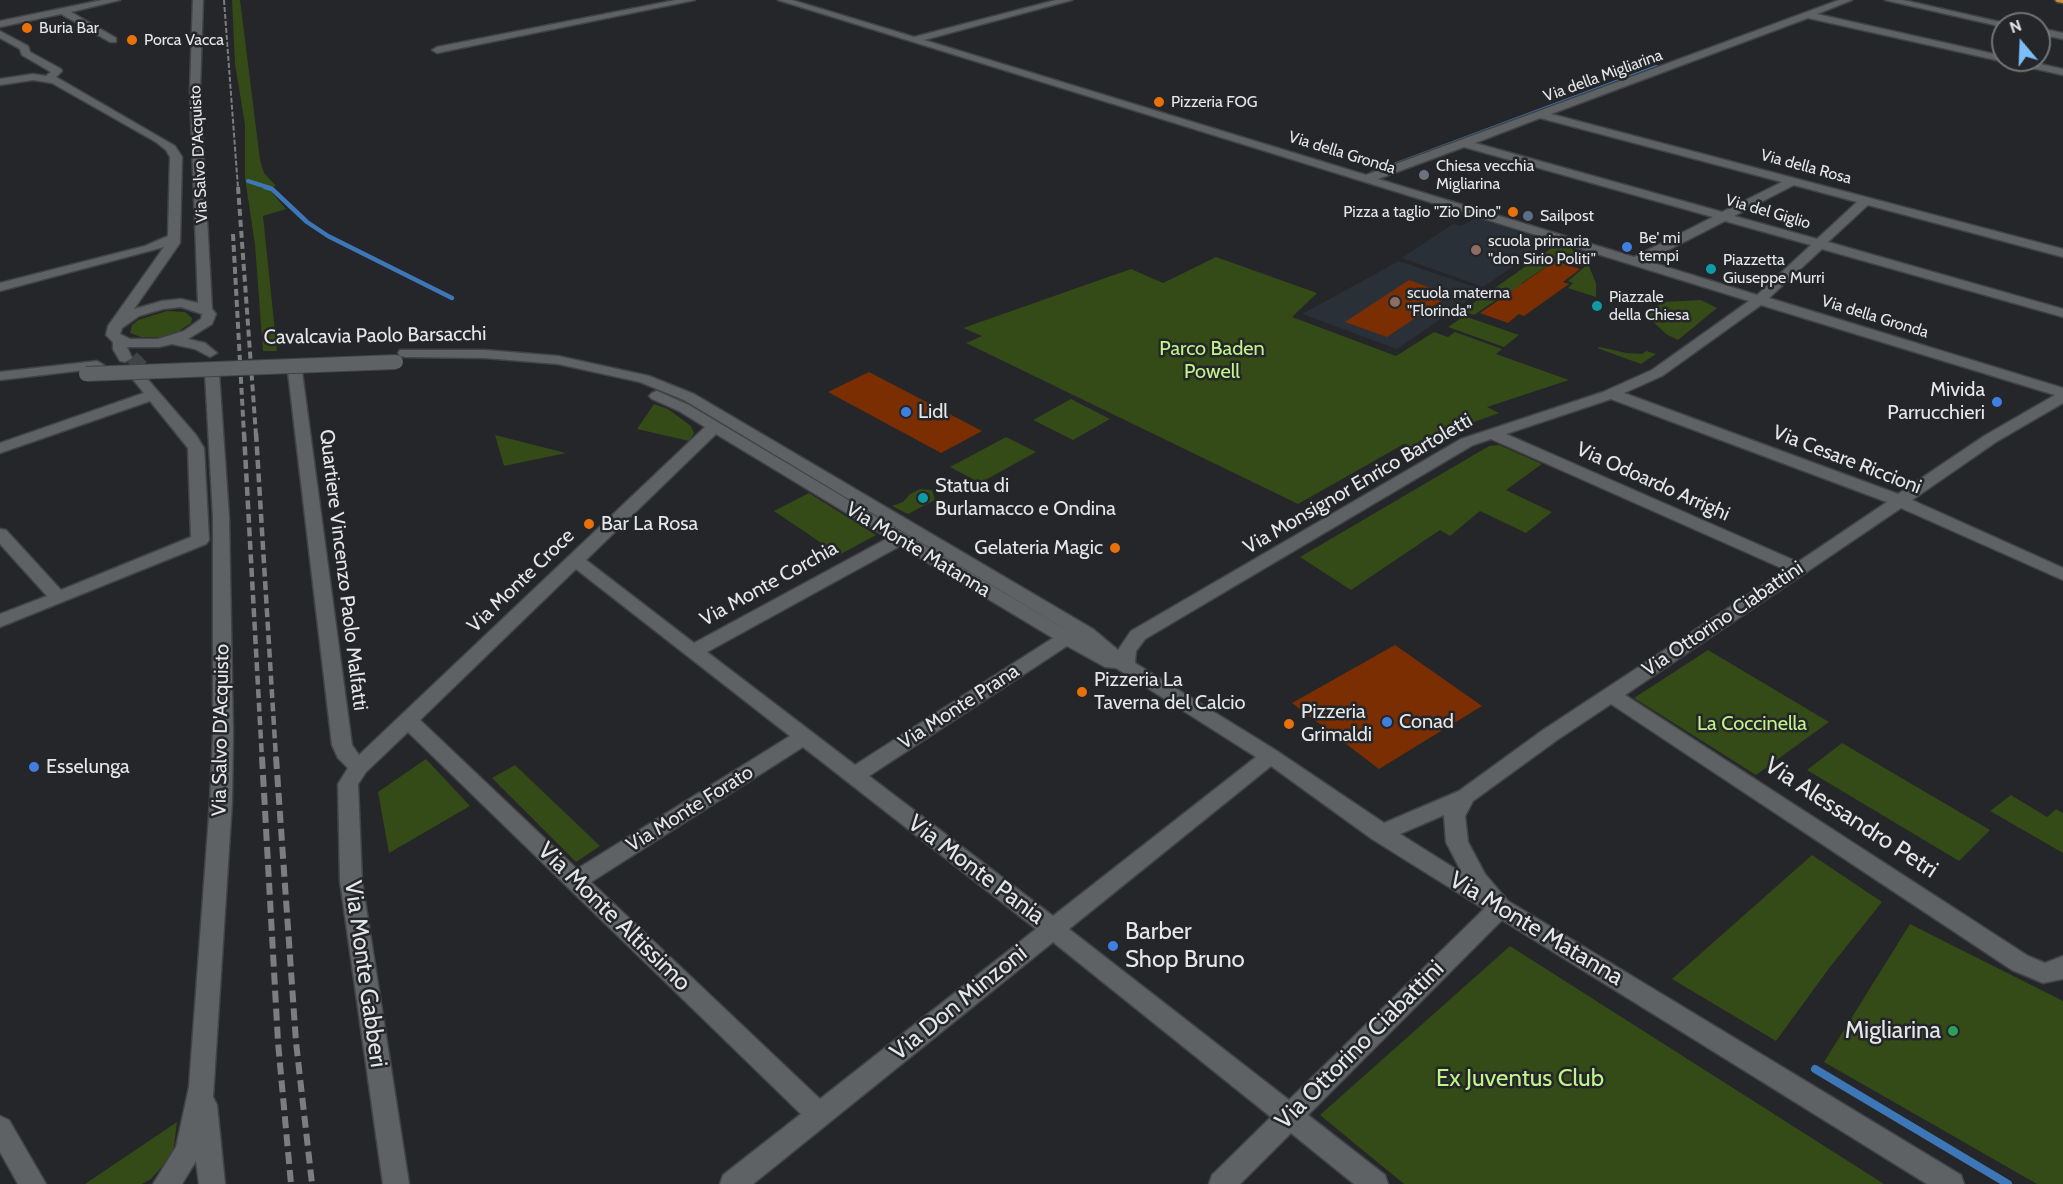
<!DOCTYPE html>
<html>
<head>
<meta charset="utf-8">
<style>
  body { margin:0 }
  #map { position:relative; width:2063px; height:1184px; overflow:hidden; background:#242629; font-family:Cabin,sans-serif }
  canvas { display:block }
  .north { position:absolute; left:1991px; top:12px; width:60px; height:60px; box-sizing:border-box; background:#242629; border:2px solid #717375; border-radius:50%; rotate:341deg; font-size:16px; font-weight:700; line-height:24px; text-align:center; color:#e4e6e8 }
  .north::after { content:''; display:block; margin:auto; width:21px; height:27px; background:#7bbef8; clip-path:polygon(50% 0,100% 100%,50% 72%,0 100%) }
</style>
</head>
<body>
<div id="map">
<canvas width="2063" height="1184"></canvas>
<div class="north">N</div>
</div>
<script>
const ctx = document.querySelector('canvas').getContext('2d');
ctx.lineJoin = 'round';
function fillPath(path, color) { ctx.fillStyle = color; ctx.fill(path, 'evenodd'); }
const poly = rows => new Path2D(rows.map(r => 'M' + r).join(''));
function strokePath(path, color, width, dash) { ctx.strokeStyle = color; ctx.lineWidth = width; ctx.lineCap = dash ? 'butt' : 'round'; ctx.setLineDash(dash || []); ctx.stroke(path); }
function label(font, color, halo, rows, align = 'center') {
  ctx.font = font + ' Cabin,sans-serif'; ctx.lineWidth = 5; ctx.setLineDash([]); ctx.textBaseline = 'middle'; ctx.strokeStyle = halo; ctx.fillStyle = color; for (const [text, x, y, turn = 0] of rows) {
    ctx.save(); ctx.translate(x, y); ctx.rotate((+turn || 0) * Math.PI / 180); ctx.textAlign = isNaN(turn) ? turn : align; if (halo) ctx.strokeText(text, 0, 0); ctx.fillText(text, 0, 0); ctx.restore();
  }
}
fillPath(poly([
  [1476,218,1550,242,1483,287,1402,258,1453,224,1461,226],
  [1399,261,1483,290,1397,349,1302,314]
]), '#2a3038');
fillPath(poly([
  [232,0,240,0,260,160,264,173,276,186,268,188,286,209,263,216,277,351,263,351,255,245,245,178,245,125,235,64],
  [1559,243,1571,248,1583,261,1576,265,1556,260,1522,283,1516,300,1502,296,1474,315,1462,311],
  [1216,257,1317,293,1292,317,1396,356,1434,332,1448,337,1455,332,1502,349,1496,354,1569,380,1487,407,1499,413,1460,427,1420,450,1404,444,1298,504,966,343,982,336,963,328,1131,269,1163,283],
  [1588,264,1596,283,1596,297,1568,288,1573,283,1568,281],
  [1701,300,1717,308,1678,340,1666,334,1649,318,1651,310,1663,302],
  [167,311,185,312,192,318,191,323,179,331,160,337,141,337,130,333,132,325,138,320],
  [1464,316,1519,335,1504,347,1448,327],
  [1600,347,1626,353,1642,354,1646,351,1656,354,1641,364,1597,348],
  [1071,399,1110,419,1073,440,1033,420],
  [654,404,668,409,691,426,694,433,689,441,637,429],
  [495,435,566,453,504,466],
  [1006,437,1036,452,980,483,950,467],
  [1499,445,1542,464,1506,490,1552,512,1526,533,1480,511,1450,536,1440,530,1351,590,1300,557,1489,446],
  [920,489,932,490,935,500,908,514,892,506,903,502,910,494],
  [809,493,876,535,839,555,774,511],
  [1708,650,1829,722,1756,775,1634,698],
  [1842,743,1990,830,1959,861,1807,770],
  [426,759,470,806,389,853,378,792],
  [515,765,600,846,576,862,492,778],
  [2011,795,2047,817,2056,809,2063,813,2063,853,1990,811],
  [1812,855,1882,902,1830,967,1776,1041,1672,979],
  [1910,924,2063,1001,2063,1184,2037,1184,1824,1062],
  [1510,946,1623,1018,1884,1184,1404,1184,1320,1115],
  [177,1122,173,1154,151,1179,142,1184,85,1184]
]), '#344a17');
strokePath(poly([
  [1372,173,1656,67],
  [248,181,270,188]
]), '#3d77b7', 4);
strokePath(poly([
  [265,187,272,189,307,222,328,236,452,298]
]), '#3d77b7', 4.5);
strokePath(poly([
  [1815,1069,2008,1184]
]), '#3d77b7', 8);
fillPath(poly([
  [1555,261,1580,269,1563,282,1569,284,1524,316,1519,314,1508,323,1480,313],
  [1409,280,1450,295,1387,337,1345,322],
  [869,372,982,431,941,453,828,392],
  [1395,645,1482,706,1379,769,1292,703]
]), '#7a2e02');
strokePath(poly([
  [132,367,142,357]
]), '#414346', 14, [14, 7]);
const minor = poly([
  [102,0,120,0,71,12,116,38,116,42,110,42,61,14,0,27,0,21,102,0],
  [193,0,203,0,200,90,212,309,216,314,212,324,188,339,205,343,217,353,210,357,195,349,172,344,159,347,127,347,132,358,125,362,120,361,113,349,113,342,106,335,108,326,164,247,0,291,0,283,145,246,168,236,170,157,166,150,156,142,52,83,33,80,0,85,0,79,33,74,46,76,51,72,22,55,20,49,0,38,0,31,28,46,30,52,61,69,62,71,56,77,175,146,182,157,180,243,134,309,162,301,181,299,198,303,190,90,193,0],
  [181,307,202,314,201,319,184,331,158,339,130,339,120,334,122,328,139,316,163,309,181,307],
  [676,0,695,0,437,53,432,50,437,47,676,0],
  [778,0,792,0,914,37,1056,0,1072,0,924,40,1366,175,1839,0,1852,0,1817,14,2003,56,2003,60,2022,60,2063,69,2063,75,1808,18,1551,114,2063,249,2063,257,1868,205,1828,242,2063,309,2063,317,1822,249,1769,298,2063,388,2063,403,1996,442,1912,500,2063,568,2063,580,1901,508,1625,695,2028,956,2045,963,2063,956,2063,979,2043,983,2012,970,1611,704,1557,740,1473,801,1465,816,1468,842,1485,874,1508,901,1961,1175,1964,1184,1927,1184,1502,920,1308,1115,1385,1175,1388,1184,1354,1184,1291,1133,1240,1184,1209,1184,1212,1175,1271,1117,1053,942,753,1184,720,1184,723,1175,801,1114,408,732,366,772,358,784,362,881,409,1184,383,1184,340,881,338,784,348,768,338,758,332,745,288,372,290,369,295,368,302,372,352,745,359,755,705,427,679,411,652,399,649,396,652,393,657,391,689,405,1080,638,684,400,640,382,558,364,485,358,405,357,400,356,398,353,400,350,485,350,558,356,649,376,694,394,1093,629,1118,650,1131,631,1461,439,1603,392,1652,370,1749,301,778,0],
  [1540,118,1782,182,1722,212,1475,143,1540,118],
  [1464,147,1713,217,1634,257,1378,179,1464,147],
  [1794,185,1857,202,1817,239,1734,216,1794,185],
  [1725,221,1811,245,1757,295,1647,261,1725,221],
  [1761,305,2055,395,1984,436,1898,494,1624,393,1662,376,1761,305],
  [1611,399,1887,502,1798,562,1506,434,1611,399],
  [716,434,888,538,694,643,586,560,716,434],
  [1491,439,1786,570,1543,730,1459,791,1384,823,1277,751,1135,663,1136,651,1145,639,1473,445,1491,439],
  [900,546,1053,638,855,765,707,652,900,546],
  [576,569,790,736,577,869,420,720,576,569],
  [1067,646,1105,667,1116,668,1256,757,1053,916,869,776,1067,646],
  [803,747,1036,929,820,1099,591,882,803,747],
  [1271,766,1372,839,1484,909,1289,1100,1069,929,1271,766],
  [1444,815,1446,842,1462,873,1400,834,1444,815],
  [1885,0,1903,0,2009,24,2003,24,2003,27,1885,0],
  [2039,28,2063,33,2063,39,2039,34,2039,28],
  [97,361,104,365,102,368,0,380,0,372,97,361],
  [212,369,219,373,229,517,233,734,232,802,213,1097,217,1105,225,1184,199,1184,196,1161,182,1184,153,1184,176,1147,189,1087,210,802,213,734,213,517,205,373,212,369],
  [138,373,143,374,196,435,204,448,209,540,206,544,0,627,0,614,47,596,0,544,0,529,6,530,61,590,191,537,188,448,150,401,0,453,0,443,144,393,131,377,138,373],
  [0,1116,9,1120,46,1184,18,1184,0,1152,0,1116]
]);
const highway = poly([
  [2055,0,2063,0,2063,3,2057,2,2055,0]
]);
strokePath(minor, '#414345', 3);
strokePath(highway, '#414345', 3);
fillPath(minor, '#5f6265');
fillPath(highway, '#ca8f35');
strokePath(poly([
  [224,0,238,188]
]), '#7b7d7f', 2, [5, 2]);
strokePath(poly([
  [238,187,256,435],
  [233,234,244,435]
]), '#7b7d7f', 4, [7, 4]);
strokePath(poly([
  [244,433,262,759],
  [256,433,276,759]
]), '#7b7d7f', 4.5, [9, 4.5]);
strokePath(poly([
  [262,757,278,1042,291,1184],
  [276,757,296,1042,312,1184]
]), '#7b7d7f', 6, [12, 6]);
const minorBridge = poly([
  [86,374,396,362]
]);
strokePath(minorBridge, '#414345', 16, []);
strokePath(minorBridge, '#5f6265', 14);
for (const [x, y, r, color] of [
  [27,28,6,"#e8710a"],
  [132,40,6,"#e8710a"],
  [1159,102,6,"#e8710a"],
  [1424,175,6,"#6b7280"],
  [1513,212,6,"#e8710a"],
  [1528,216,6,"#5c6f8a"],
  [1627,247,6,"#3f7fe0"],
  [1476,250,6,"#8d6e63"],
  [1711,269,6,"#0f9aa8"],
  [1395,302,6,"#8d6e63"],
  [1597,306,6,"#0f9aa8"],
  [1997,402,6,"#3f7fe0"],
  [906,412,6,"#3f7fe0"],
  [923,498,6,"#0f9aa8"],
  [589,524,6,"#e8710a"],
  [1115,548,6,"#e8710a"],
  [1082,692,6,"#e8710a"],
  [1387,722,6,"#3f7fe0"],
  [1289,724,6,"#e8710a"],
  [34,767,6,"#3f7fe0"],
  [1113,946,6,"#3f7fe0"],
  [1953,1031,6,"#2e9e5b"]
]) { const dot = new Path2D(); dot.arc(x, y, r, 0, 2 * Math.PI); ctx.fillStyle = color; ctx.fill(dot); strokePath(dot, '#242629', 2); }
label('16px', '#e4e6e8', '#242629', [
  ["Buria Bar",39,28],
  ["Porca Vacca",144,40],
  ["Pizzeria FOG",1171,102],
  ["Chiesa vecchia",1436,166],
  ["Migliarina",1436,184],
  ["Pizza a taglio \"Zio Dino\"",1501,212,"right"],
  ["Sailpost",1540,216],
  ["Be' mi",1639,238],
  ["tempi",1639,256],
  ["scuola primaria",1488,241],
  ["\"don Sirio Politi\"",1488,259],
  ["Piazzetta",1723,260],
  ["Giuseppe Murri",1723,278],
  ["scuola materna",1407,293],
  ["\"Florinda\"",1407,311],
  ["Piazzale",1609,297],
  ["della Chiesa",1609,315]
], 'left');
label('16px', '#e4e6e8', '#242629', [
  ["Via della Migliarina",1603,76,-20],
  ["Via della Gronda",1342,153,17],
  ["Via Salvo D'Acquisto",199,154,-93],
  ["Via della Rosa",1806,167,15],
  ["Via del Giglio",1768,212,16],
  ["Via della Gronda",1875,317,17]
]);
label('20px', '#e4e6e8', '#242629', [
  ["Cavalcavia Paolo Barsacchi",375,336,-1],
  ["Via Cesare Riccioni",1847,460,21],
  ["Via Odoardo Arrighi",1653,482,24],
  ["Via Monsignor Enrico Bartoletti",1358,484,-30],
  ["Via Monte Matanna",918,550,31],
  ["Quartiere Vincenzo Paolo Malfatti",343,570,83],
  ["Via Monte Croce",521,581,-44],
  ["Via Monte Corchia",769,584,-29],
  ["Via Ottorino Ciabattini",1723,619,-34],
  ["Via Monte Prana",959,707,-33],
  ["Via Salvo D'Acquisto",221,730,-89],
  ["Via Monte Forato",690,809,-32]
]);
label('20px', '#c1f488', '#242629', [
  ["Parco Baden",1212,349],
  ["Powell",1212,372],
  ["La Coccinella",1752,724]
]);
label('20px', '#e4e6e8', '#242629', [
  ["Mivida",1985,390,"right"],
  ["Parrucchieri",1985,413,"right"],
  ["Lidl",918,412],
  ["Statua di",935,486],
  ["Burlamacco e Ondina",935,509],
  ["Bar La Rosa",601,524],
  ["Gelateria Magic",1103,548,"right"],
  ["Pizzeria La",1094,680],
  ["Taverna del Calcio",1094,703],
  ["Pizzeria",1301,712],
  ["Grimaldi",1301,735],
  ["Conad",1399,722],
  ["Esselunga",46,767]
], 'left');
label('24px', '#e4e6e8', '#242629', [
  ["Via Alessandro Petri",1851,818,33],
  ["Via Monte Pania",976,870,37],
  ["Via Monte Altissimo",614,917,44],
  ["Via Monte Matanna",1536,929,31],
  ["Via Monte Gabberi",365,974,82],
  ["Via Don Minzoni",959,1003,-39],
  ["Via Ottorino Ciabattini",1360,1045,-45]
]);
label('24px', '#e4e6e8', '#242629', [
  ["Barber",1125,932],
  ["Shop Bruno",1125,960],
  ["Migliarina",1941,1031,"right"]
], 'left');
label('24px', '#c1f488', '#242629', [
  ["Ex Juventus Club",1520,1079]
]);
</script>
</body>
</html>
